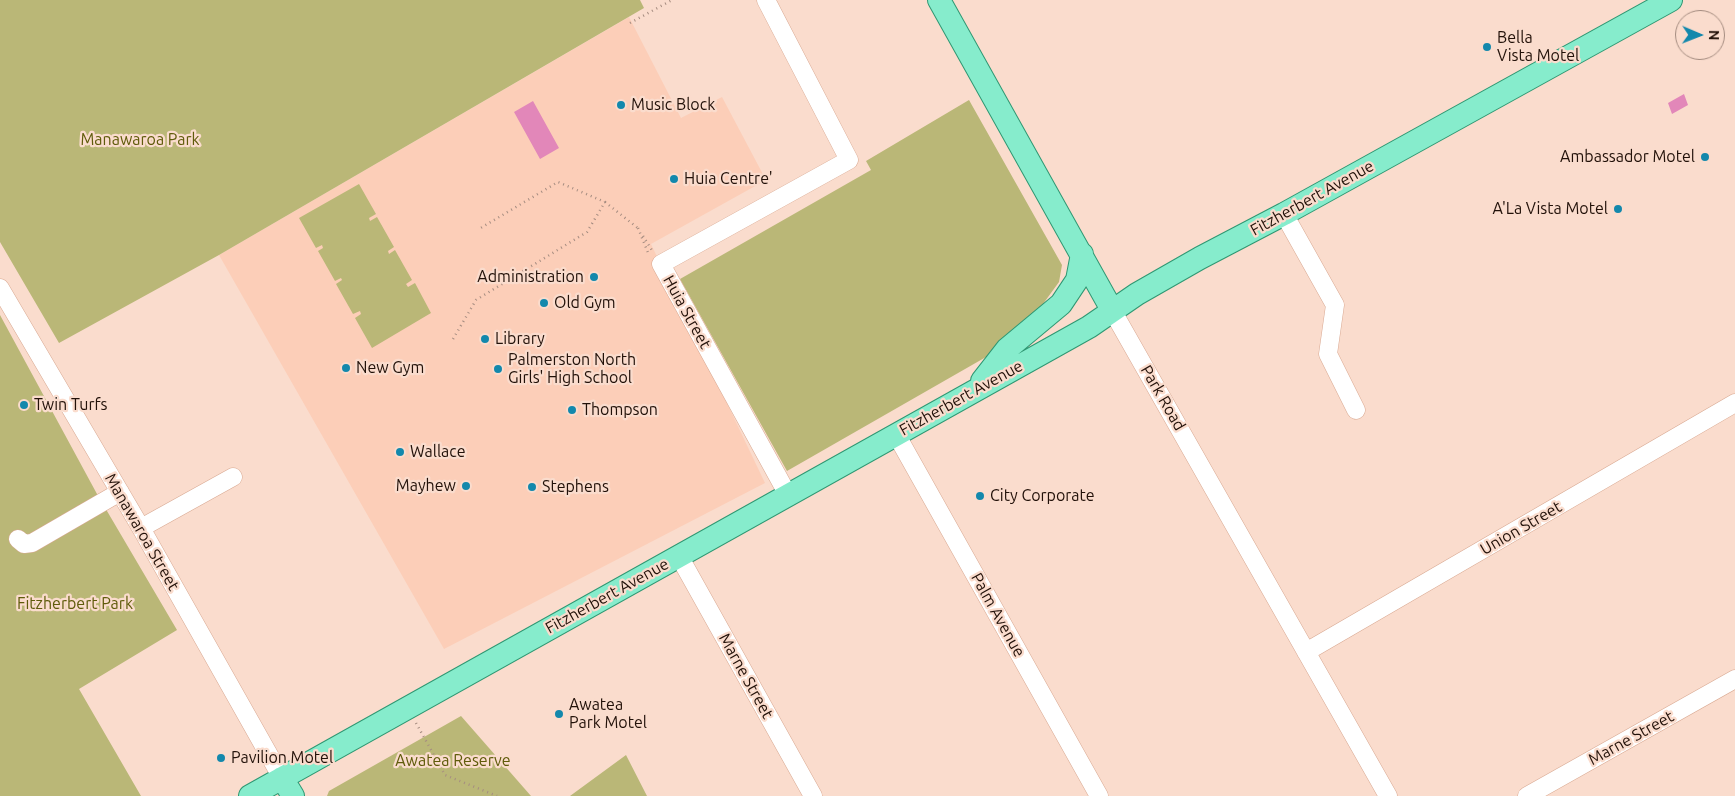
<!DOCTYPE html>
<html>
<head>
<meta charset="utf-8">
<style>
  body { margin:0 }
  #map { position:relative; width:1735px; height:796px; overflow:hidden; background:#fadccd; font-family:Ubuntu,sans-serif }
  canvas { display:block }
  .north { position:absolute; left:1675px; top:10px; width:50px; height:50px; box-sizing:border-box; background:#fadccd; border:1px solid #a48b7f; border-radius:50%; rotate:91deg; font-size:14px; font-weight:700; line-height:20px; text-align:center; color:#221109 }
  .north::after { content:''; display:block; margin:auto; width:18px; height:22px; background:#1388ac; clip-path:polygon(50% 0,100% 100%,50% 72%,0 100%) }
</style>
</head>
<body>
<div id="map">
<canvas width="1735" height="796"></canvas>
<div class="north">N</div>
</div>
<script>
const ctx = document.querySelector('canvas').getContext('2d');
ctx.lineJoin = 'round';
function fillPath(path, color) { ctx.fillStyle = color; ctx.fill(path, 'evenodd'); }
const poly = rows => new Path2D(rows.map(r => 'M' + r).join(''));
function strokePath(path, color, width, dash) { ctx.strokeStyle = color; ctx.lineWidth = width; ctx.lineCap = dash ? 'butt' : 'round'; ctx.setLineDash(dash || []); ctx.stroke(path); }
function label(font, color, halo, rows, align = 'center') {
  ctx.font = font + ' Ubuntu,sans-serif'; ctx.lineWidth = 4.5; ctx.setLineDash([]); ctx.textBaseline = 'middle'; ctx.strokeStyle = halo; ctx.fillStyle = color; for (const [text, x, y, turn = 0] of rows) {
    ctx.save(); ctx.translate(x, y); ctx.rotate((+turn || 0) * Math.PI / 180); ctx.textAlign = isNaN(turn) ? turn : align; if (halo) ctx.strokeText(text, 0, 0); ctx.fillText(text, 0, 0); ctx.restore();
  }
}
fillPath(poly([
  [629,17,681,118,722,97,766,180,651,244,765,483,444,649,219,255]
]), '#fcceb8');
fillPath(poly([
  [0,0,640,0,644,8,219,255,59,343,0,242],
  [969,100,1062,265,1059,282,1032,319,993,353,787,471,680,279,871,170,866,161],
  [359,184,376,214,369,218,370,221,377,217,394,247,388,251,389,254,395,250,412,280,406,284,408,287,415,283,431,313,372,348,355,318,361,314,360,311,353,314,336,284,342,280,341,278,335,281,318,251,323,248,322,245,316,248,299,218],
  [0,315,97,494,177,630,79,689,141,796,0,796],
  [461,716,531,796,327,796,329,791],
  [626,755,647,796,570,796]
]), '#bab777');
fillPath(poly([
  [1684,94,1688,105,1672,114,1668,103],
  [533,101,559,148,540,159,514,112]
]), '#e287b9');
const minor = poly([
  [766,0,849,160,661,264,788,495],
  [1284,214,1335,305,1328,354,1356,410],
  [0,288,141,528,282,778],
  [1112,310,1388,796],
  [896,434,1099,796],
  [141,528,233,477],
  [18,539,24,544,32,543,120,492],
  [679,556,813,796],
  [1306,652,1735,403],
  [1527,796,1735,679]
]);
const major = poly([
  [939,0,1112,310],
  [982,381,1007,349,1061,304,1077,280,1082,254],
  [282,778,293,796],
  [250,796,1089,327,1137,294,1200,258,1284,214,1671,0]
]);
strokePath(minor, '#d8a891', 19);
strokePath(major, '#2f9772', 24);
strokePath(poly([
  [630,23,672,0],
  [605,202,639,229],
  [638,228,649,255],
  [643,236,653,252],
  [453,339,476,300,587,232,605,202,558,182,479,229],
  [416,723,445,775,497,796]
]), '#a68d81', 2.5, [1, 4]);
strokePath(minor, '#fff', 18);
strokePath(major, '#86eccc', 22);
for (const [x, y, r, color] of [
  [1487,47,5,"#1388ac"],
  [621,105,5,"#1388ac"],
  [1705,157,5,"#1388ac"],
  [674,179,5,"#1388ac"],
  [1618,209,5,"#1388ac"],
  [594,277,5,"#1388ac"],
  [544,303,5,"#1388ac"],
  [485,339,5,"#1388ac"],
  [346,368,5,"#1388ac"],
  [498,369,5,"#1388ac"],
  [24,405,5,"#1388ac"],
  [572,410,5,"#1388ac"],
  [400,452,5,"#1388ac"],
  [466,486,5,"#1388ac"],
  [532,487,5,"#1388ac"],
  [980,496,5,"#1388ac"],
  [559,714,5,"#1388ac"],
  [221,758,5,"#1388ac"]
]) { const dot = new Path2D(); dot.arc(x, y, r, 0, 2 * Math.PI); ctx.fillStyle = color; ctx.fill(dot); strokePath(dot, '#fadccd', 2); }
label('16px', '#221109', '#fadccd', [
  ["Bella",1497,38],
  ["Vista Motel",1497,56],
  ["Music Block",631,105],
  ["Ambassador Motel",1695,157,"right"],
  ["Huia Centre'",684,179],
  ["A'La Vista Motel",1608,209,"right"],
  ["Administration",584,277,"right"],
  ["Old Gym",554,303],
  ["Library",495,339],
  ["Palmerston North",508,360],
  ["Girls' High School",508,378],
  ["New Gym",356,368],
  ["Twin Turfs",34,405],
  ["Thompson",582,410],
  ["Wallace",410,452],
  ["Mayhew",456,486,"right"],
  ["Stephens",542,487],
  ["City Corporate",990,496],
  ["Awatea",569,705],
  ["Park Motel",569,723],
  ["Pavilion Motel",231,758]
], 'left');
label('16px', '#5f5b0a', '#fadccd', [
  ["Manawaroa Park",140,140],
  ["Fitzherbert Park",75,604],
  ["Awatea Reserve",453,761]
]);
label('16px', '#221109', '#fadccd', [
  ["Fitzherbert Avenue",1312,198,-29],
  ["Huia Street",687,312,61],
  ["Fitzherbert Avenue",961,398,-29],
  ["Park Road",1163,398,60],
  ["Union Street",1521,528,-30],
  ["Manawaroa Street",142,532,60],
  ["Fitzherbert Avenue",607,596,-29],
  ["Palm Avenue",998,615,61],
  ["Marne Street",746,676,61],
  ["Marne Street",1631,738,-29]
]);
</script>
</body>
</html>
